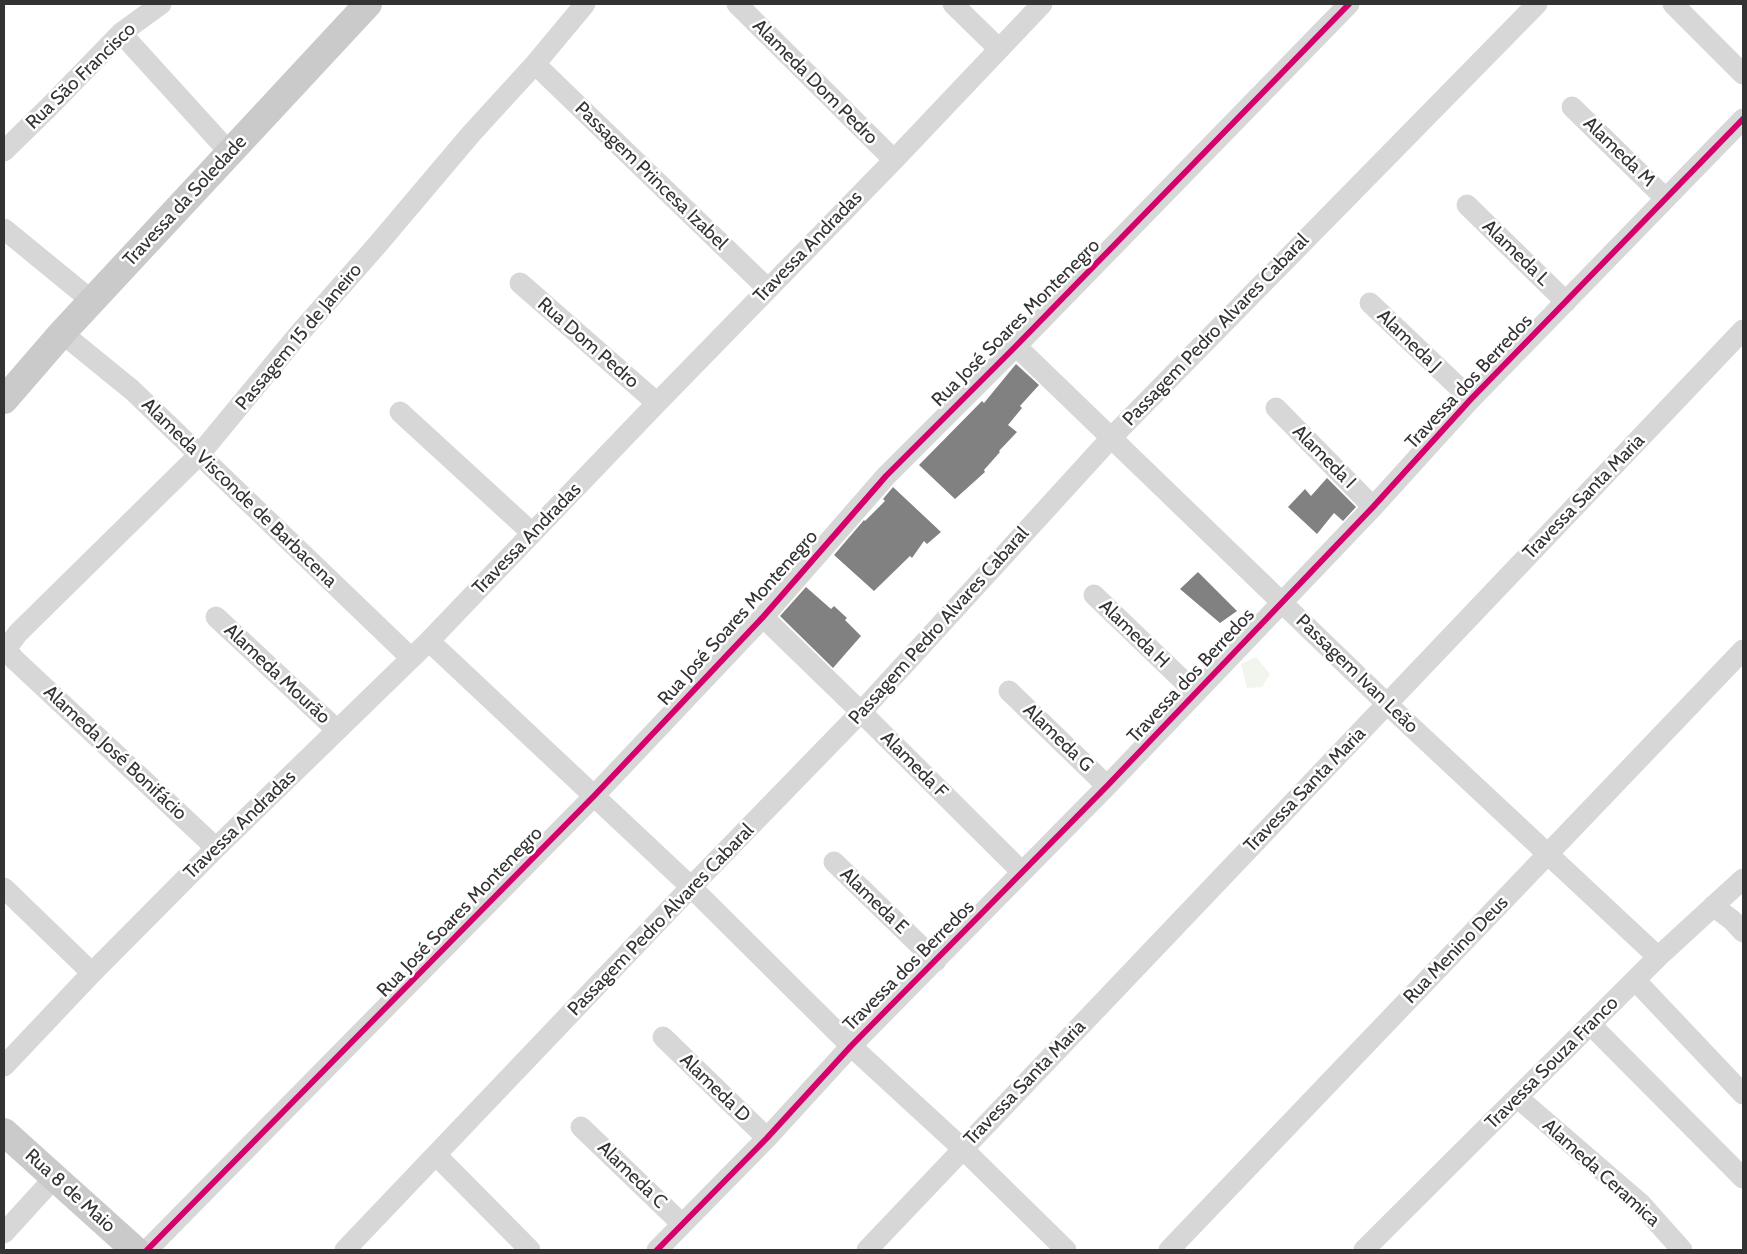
<!DOCTYPE html>
<html>
<head>
<meta charset="utf-8">
<style>
  body { margin:0 }
  #map { position:relative; width:1747px; height:1254px; overflow:hidden; background:#fff; font-family:Cabin,sans-serif }
  canvas { display:block }
  .frame { position:absolute; inset:0; border:5px solid #333; pointer-events:none }
</style>
</head>
<body>
<div id="map">
<canvas width="1747" height="1254"></canvas>
<div class="frame"></div>
</div>
<script>
const ctx = document.querySelector('canvas').getContext('2d');
ctx.lineJoin = 'round';
function fillPath(path, color) { ctx.fillStyle = color; ctx.fill(path, 'evenodd'); }
const poly = rows => new Path2D(rows.map(r => 'M' + r).join(''));
function strokePath(path, color, width, dash) { ctx.strokeStyle = color; ctx.lineWidth = width; ctx.lineCap = dash ? 'butt' : 'round'; ctx.setLineDash(dash || []); ctx.stroke(path); }
function label(font, color, halo, rows, align = 'center') {
  ctx.font = font + ' Cabin,sans-serif'; ctx.lineWidth = 5; ctx.setLineDash([]); ctx.textBaseline = 'middle'; ctx.strokeStyle = halo; ctx.fillStyle = color; for (const [text, x, y, turn = 0] of rows) {
    ctx.save(); ctx.translate(x, y); ctx.rotate((+turn || 0) * Math.PI / 180); ctx.textAlign = isNaN(turn) ? turn : align; if (halo) ctx.strokeText(text, 0, 0); ctx.fillText(text, 0, 0); ctx.restore();
  }
}
fillPath(poly([
  [1256,657,1270,674,1262,687,1247,688,1241,664]
]), '#f1f5ed');
fillPath(poly([
  [1016,364,1039,385,1020,406,1022,408,1008,425,1017,432,999,451,1000,452,984,470,985,472,955,499,919,465,982,401,984,403],
  [1327,478,1356,507,1343,521,1334,513,1317,534,1288,507,1305,489,1311,496],
  [893,487,941,532,927,544,924,541,912,558,910,556,874,591,834,555,864,520,865,521,885,501,883,499],
  [1198,572,1237,611,1220,623,1180,589],
  [806,587,831,609,834,606,847,618,845,620,861,636,833,668,780,616]
]), '#818181');
strokePath(poly([
  [737,4,894,160],
  [953,4,999,49],
  [1673,4,1743,74],
  [121,33,230,153],
  [535,64,768,289],
  [1572,107,1665,198],
  [4,151,50,106,121,33,161,4],
  [1467,205,1566,302],
  [4,229,92,301],
  [520,283,657,403],
  [1370,303,1471,399],
  [62,333,132,390,411,658],
  [1016,346,1387,704,1658,957],
  [1276,408,1373,507],
  [400,412,532,533],
  [1094,595,1196,693],
  [216,617,337,730],
  [763,617,861,712,1022,872],
  [429,641,691,887,851,1046,963,1149,1066,1250],
  [1009,691,1107,786],
  [216,848,14,659,8,651,9,645,18,633,199,455,298,335,378,244,471,134,535,64,585,4],
  [834,862,936,961],
  [4,888,92,973],
  [1713,906,1732,920,1743,932],
  [1635,980,1743,1094],
  [1590,1024,1743,1178],
  [663,1037,767,1138],
  [4,1066,92,973,216,848,429,641,657,403,894,160,1042,4],
  [1517,1097,1641,1204,1682,1250],
  [581,1127,682,1224],
  [437,1156,530,1250],
  [4,1233,55,1177],
  [147,1250,594,796,763,617,886,476,1016,346,1349,4],
  [345,1250,691,887,861,712,1111,438,1537,4],
  [657,1250,767,1138,851,1046,1107,786,1373,507,1471,399,1743,119],
  [867,1250,1743,330],
  [1169,1250,1743,650],
  [1364,1250,1658,957,1743,879]
]), '#d7d7d7', 21);
strokePath(poly([
  [4,400,62,333,368,4],
  [4,1132,135,1250]
]), '#cacaca', 28);
strokePath(poly([
  [147,1250,594,796,763,617,886,476,1016,346,1349,4],
  [657,1250,767,1138,851,1046,1107,786,1373,507,1471,399,1743,119]
]), '#d6006c', 6);
label('19px', '#333', '#fff', [
  ["Rua São Francisco",81,76,-44],
  ["Alameda Dom Pedro",815,82,45],
  ["Alameda M",1619,152,44],
  ["Passagem Princesa Izabel",651,176,44],
  ["Travessa da Soledade",185,201,-47],
  ["Travessa Andradas",808,247,-46],
  ["Alameda L",1516,253,44],
  ["Rua José Soares Montenegro",1016,323,-45],
  ["Passagem Pedro Alvares Cabaral",1216,330,-46],
  ["Passagem 15 de Janeiro",299,337,-50],
  ["Alameda J",1409,341,44],
  ["Rua Dom Pedro",588,343,41],
  ["Travessa dos Berredos",1469,382,-47],
  ["Alameda I",1324,457,45],
  ["Alameda Visconde de Barbacena",239,493,44],
  ["Travessa Santa Maria",1584,497,-46],
  ["Travessa Andradas",527,539,-46],
  ["Rua José Soares Montenegro",738,618,-48],
  ["Passagem Pedro Alvares Cabaral",939,626,-48],
  ["Alameda H",1134,634,44],
  ["Alameda Mourão",277,674,43],
  ["Passagem Ivan Leão",1357,674,44],
  ["Travessa dos Berredos",1191,676,-47],
  ["Alameda G",1058,738,44],
  ["Alameda José Bonifácio",115,753,43],
  ["Alameda F",914,765,45],
  ["Travessa Santa Maria",1305,790,-46],
  ["Travessa Andradas",240,825,-44],
  ["Alameda E",874,901,44],
  ["Rua José Soares Montenegro",460,912,-46],
  ["Passagem Pedro Alvares Cabaral",661,920,-46],
  ["Rua Menino Deus",1456,950,-46],
  ["Travessa dos Berredos",909,966,-45],
  ["Travessa Souza Franco",1552,1063,-45],
  ["Travessa Santa Maria",1025,1083,-46],
  ["Alameda D",715,1088,44],
  ["Alameda Ceramica",1601,1173,42],
  ["Alameda C",632,1175,44],
  ["Rua 8 de Maio",70,1191,42]
]);
</script>
</body>
</html>
